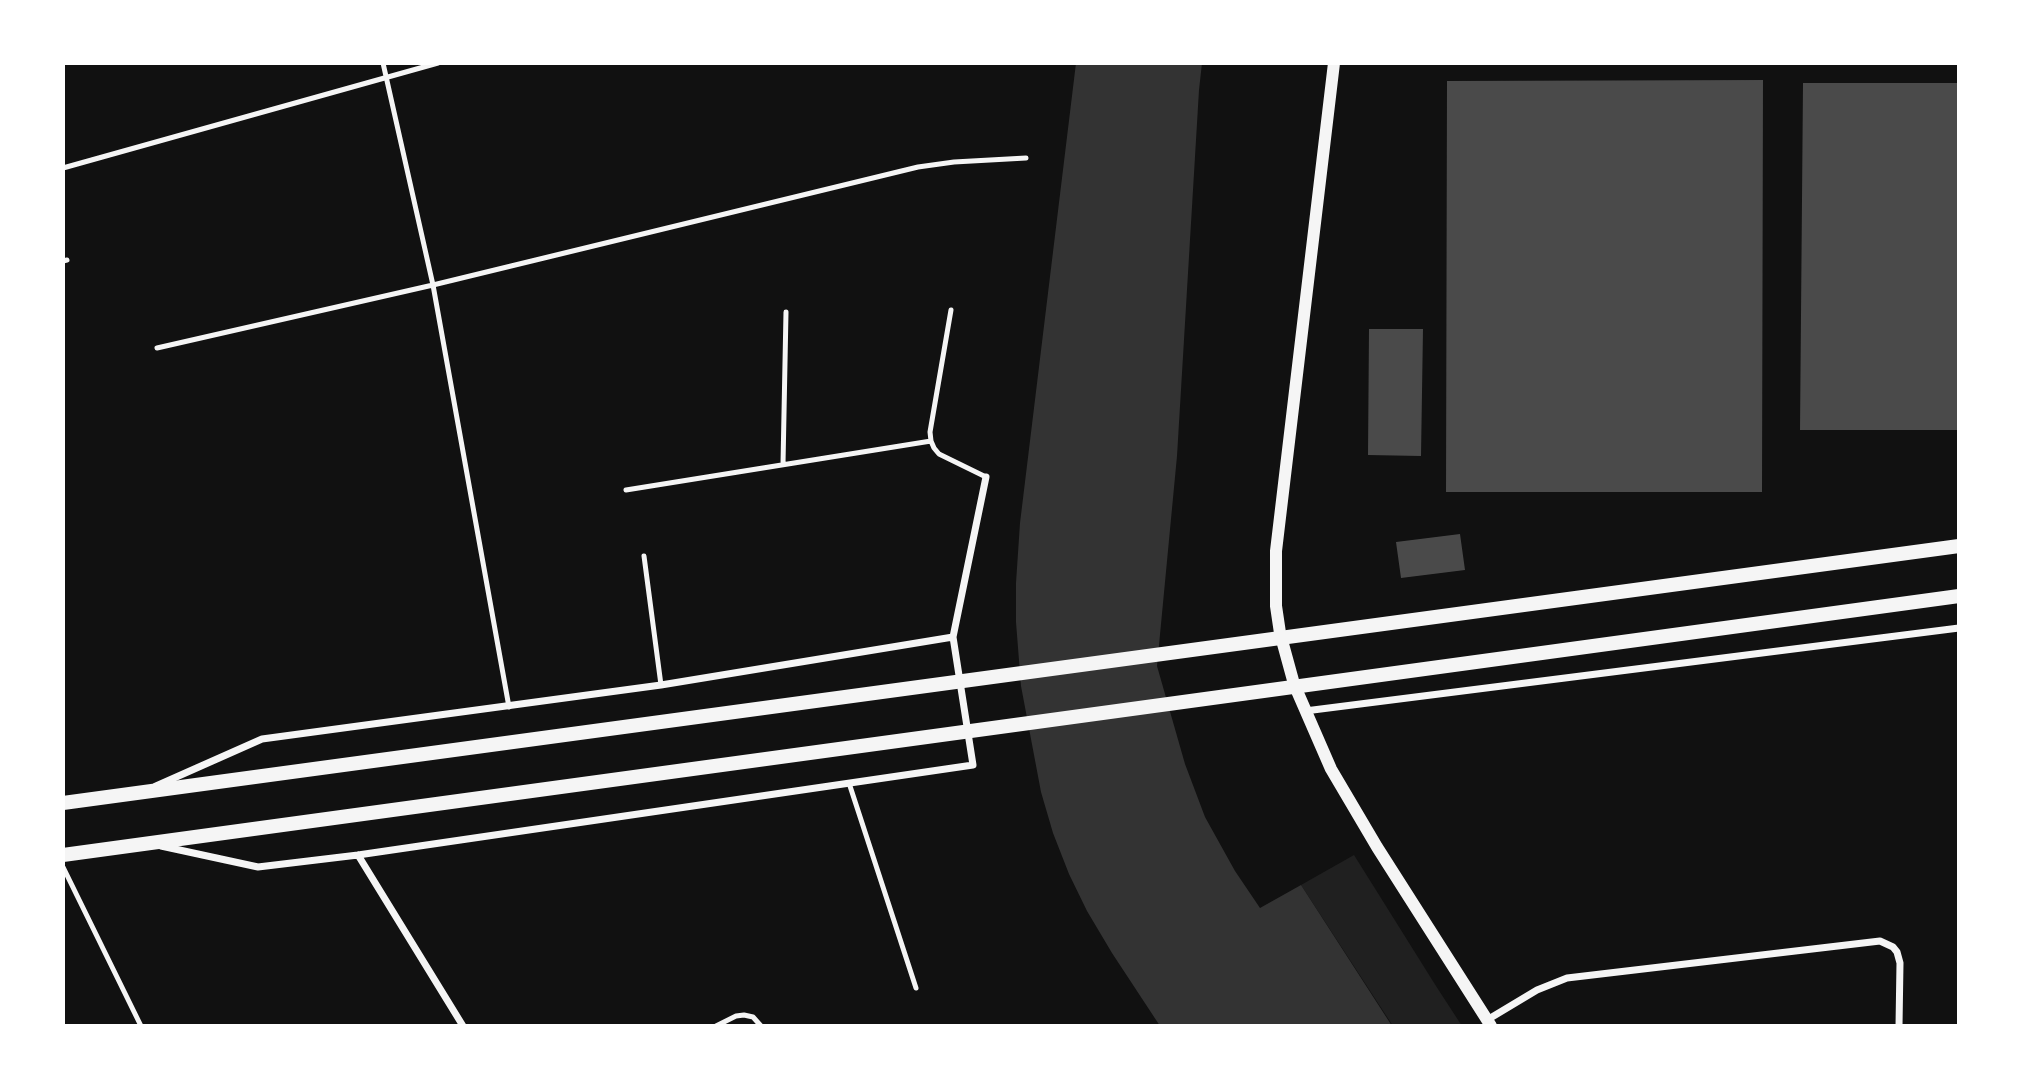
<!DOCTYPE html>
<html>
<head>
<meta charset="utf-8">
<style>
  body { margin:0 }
  #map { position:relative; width:2022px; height:1089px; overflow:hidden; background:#111; font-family:Lato,sans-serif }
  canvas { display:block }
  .frame { position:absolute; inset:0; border:65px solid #fff; pointer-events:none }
</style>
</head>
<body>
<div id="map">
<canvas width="2022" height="1089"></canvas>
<div class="frame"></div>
</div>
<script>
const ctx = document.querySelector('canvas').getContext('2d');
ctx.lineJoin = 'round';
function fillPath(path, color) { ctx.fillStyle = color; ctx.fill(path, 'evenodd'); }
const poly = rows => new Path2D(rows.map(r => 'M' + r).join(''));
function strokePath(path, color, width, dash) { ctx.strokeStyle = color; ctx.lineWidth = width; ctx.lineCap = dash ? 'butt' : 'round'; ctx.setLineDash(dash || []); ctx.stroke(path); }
fillPath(poly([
  [1354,855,1436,986,1462,1026,1393,1026,1301,885]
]), '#202020');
fillPath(poly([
  [1076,63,1202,63,1199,90,1177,456,1157,666,1185,764,1205,817,1235,871,1260,908,1301,885,1392,1026,1160,1026,1112,953,1087,911,1069,874,1053,833,1041,792,1021,686,1016,622,1016,583,1020,523]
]), '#333');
fillPath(poly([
  [1763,80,1762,492,1446,492,1447,81],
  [1803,83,1959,83,1959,430,1800,430],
  [1369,329,1423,329,1421,456,1368,455],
  [1460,534,1465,570,1401,578,1396,542]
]), '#4a4a4a');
strokePath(poly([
  [383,63,433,285,509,707],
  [63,168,438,63],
  [63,261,67,260],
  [951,310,930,432,931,441,934,448,939,454,986,477],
  [157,348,433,285,918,167,954,162,1026,158],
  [783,464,786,312],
  [626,490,931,441],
  [644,556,661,685],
  [849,783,916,988],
  [63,867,141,1026],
  [716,1026,736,1016,744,1015,753,1017,761,1026]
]), '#f5f5f5', 5);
strokePath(poly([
  [1305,711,1959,628],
  [156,786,262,739,661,685,953,637],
  [161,846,258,867,358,855,973,765,953,637,986,477],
  [358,855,463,1026],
  [1487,1020,1537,990,1567,978,1880,941,1893,947,1897,952,1900,963,1899,1026]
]), '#f5f5f5', 7);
strokePath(poly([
  [1334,63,1276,551,1276,606,1280,633,1294,684,1331,769,1377,847,1491,1026]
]), '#f5f5f5', 12);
strokePath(poly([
  [63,803,1959,546],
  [63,855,1959,596]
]), '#f5f5f5', 14);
</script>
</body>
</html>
